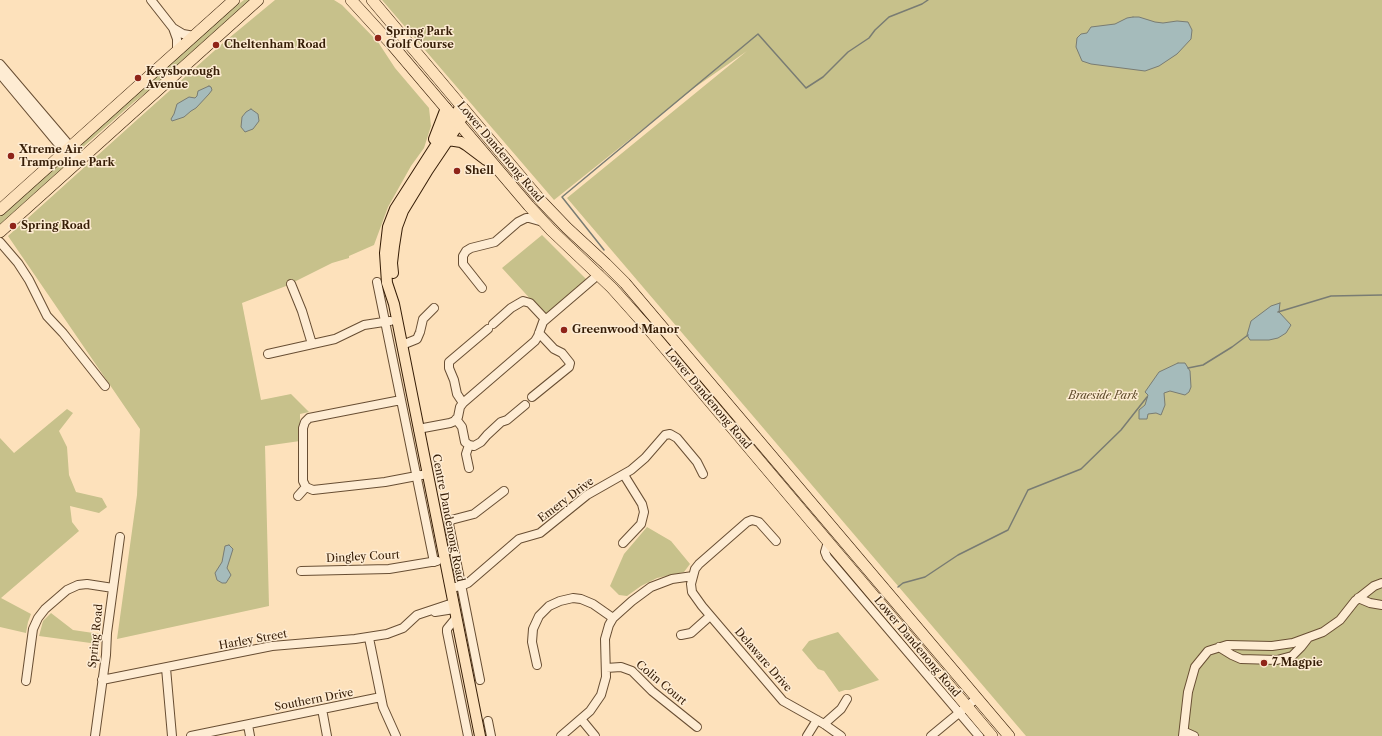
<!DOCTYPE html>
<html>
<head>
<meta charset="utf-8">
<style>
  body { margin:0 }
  canvas { display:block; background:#fde1bb }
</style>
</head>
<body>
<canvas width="1382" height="736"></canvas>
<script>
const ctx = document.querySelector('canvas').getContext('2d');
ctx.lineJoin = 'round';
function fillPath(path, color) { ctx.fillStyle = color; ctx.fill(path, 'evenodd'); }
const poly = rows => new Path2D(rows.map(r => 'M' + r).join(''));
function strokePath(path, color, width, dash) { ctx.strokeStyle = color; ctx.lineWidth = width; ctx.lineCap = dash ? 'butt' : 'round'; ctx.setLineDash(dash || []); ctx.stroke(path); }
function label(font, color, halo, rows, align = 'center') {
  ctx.font = font + ' "Libre Caslon Text",serif'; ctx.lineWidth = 3; ctx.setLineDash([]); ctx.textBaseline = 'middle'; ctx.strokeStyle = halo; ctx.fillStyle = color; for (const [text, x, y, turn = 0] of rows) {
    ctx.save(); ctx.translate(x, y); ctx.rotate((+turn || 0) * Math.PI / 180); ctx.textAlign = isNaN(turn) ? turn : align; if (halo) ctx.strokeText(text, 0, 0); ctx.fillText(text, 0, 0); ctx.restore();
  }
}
fillPath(poly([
  [244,0,252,0,162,81,134,102,82,148,77,150,77,148,219,19],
  [275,0,334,0,342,5,378,42,395,68,429,108,431,126,424,148,411,166,388,207,374,245,349,256,349,258,332,263,286,286,242,303,261,400,291,394,309,412,300,414,300,441,265,446,269,606,117,639,137,495,140,429,8,236,139,118,223,43],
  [382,0,1382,0,1382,736,1026,736,567,198,747,51,694,88,554,200],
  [65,159,67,161,65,167,0,226,0,216],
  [542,235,587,280,546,314,534,303,502,268],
  [67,409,73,413,59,431,67,447,69,475,76,492,102,498,107,507,99,513,70,506,72,522,79,531,1,598,31,614,28,622,26,633,0,627,0,438,14,453],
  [647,527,671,541,690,564,684,572,657,578,641,586,627,596,619,595,610,586,624,554],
  [51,613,73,630,100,634,98,644,39,636,43,621],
  [838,632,879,680,850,690,845,690,839,692,824,671,818,669,802,650,809,641]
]), '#c7c18b');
const water = poly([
  [1133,17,1139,17,1155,22,1163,23,1177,21,1188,22,1192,30,1191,39,1177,54,1159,66,1145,71,1091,64,1082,61,1076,47,1077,38,1081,34,1087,33,1091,27,1115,24,1127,18,1133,17],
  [209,86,211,87,212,90,209,94,196,108,191,111,184,117,172,121,171,119,174,114,177,104,189,97,195,98,197,96,198,91,209,86],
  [251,109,258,114,259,121,253,129,245,132,241,127,242,117,246,112,251,109],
  [1280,303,1279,312,1291,325,1286,333,1278,338,1269,340,1250,340,1247,335,1251,321,1271,306,1280,303],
  [1178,363,1185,363,1190,371,1191,387,1189,392,1185,395,1170,391,1164,393,1165,405,1161,415,1156,413,1148,414,1147,419,1139,419,1139,410,1145,405,1148,395,1145,392,1159,372,1178,363],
  [229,545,233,549,227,568,231,575,226,583,222,583,217,580,215,573,222,562,225,546,229,545]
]);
fillPath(water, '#a5bbbb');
strokePath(water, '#797c73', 1);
strokePath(poly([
  [604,250,562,197,758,34,806,88,823,77,848,52,869,38,875,30,889,17,922,4,928,0],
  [1278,312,1331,296,1382,295],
  [1188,368,1203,365,1232,347,1248,335],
  [898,587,903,583,925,577,958,555,1008,530,1028,490,1081,469,1121,430,1147,397]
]), '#797c73', 1.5);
const minor = poly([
  [151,0,173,28,177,39,177,52],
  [173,28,183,34,194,36],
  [0,64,81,159],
  [0,74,75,164],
  [0,242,18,263,29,280,47,316,63,333,105,386],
  [377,282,434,562],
  [291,284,302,311,312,344],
  [482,288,463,264,463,256,466,251,471,248,495,242,518,222,526,218,529,218,543,222],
  [493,324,511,308,523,301,530,303,545,319],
  [402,345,417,339,420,332,423,319,434,308],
  [268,354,335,339,364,325,390,321],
  [532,397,569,367,570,363,562,353,554,349,539,333],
  [401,400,309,418,305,422,303,428,303,481,306,487,313,490,385,482,427,474],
  [463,403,457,394,454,380,449,368,449,362,488,329],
  [456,419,462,427,465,442,469,445,474,446,481,442,487,435,501,422,507,420,525,405],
  [418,429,450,423,455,421,458,417,460,407,463,403,535,341,538,336,543,322,599,274],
  [469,468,466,454,469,445],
  [298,496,306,487],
  [776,541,759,522,752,520,747,522,699,564,695,569,691,584,692,592,702,606,783,701,824,724,841,736],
  [828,542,825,552,827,557,979,736],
  [623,543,641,524,644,512,642,504,624,475],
  [301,571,389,569,437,561],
  [450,588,461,586,468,583,519,539,540,533,587,495,631,470,645,458,665,435,670,434,677,438,697,462,703,474],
  [1358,598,1370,603,1382,605],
  [435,612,454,609],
  [456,618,447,629,447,632,468,736],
  [681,635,691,633,710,616],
  [1219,647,1232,655,1241,659,1277,660,1292,656,1301,647,1308,638],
  [537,665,532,642,533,629,539,616,549,606,560,601,573,598,581,599,593,604,613,618],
  [166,668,172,736],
  [606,668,621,667,632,671,652,691,697,727],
  [102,680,272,646,355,639,387,634,403,628,417,615,453,603],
  [480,680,449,524,451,520,474,514,504,491],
  [26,681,33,629,38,618,45,609,67,590,78,585,87,584,113,588],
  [381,697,383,707,396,736],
  [322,709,327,736],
  [581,719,595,736],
  [488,721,491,736],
  [824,724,841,709,847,699],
  [248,725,250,736],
  [1185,732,1194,736],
  [95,736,106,655,107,633,120,537],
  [191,736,381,697,369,638],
  [561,736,590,711,601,695,606,677,605,639,609,625,613,618,632,601,651,587,672,579,693,576],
  [807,736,817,720],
  [931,736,977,698],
  [1183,736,1188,692,1195,667,1208,651,1227,645,1272,646,1293,643,1323,632,1340,620,1355,601,1374,586,1382,583]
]);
const major = poly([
  [461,106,395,209,388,227,385,253,387,283,394,304,480,736],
  [434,139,446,108],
  [448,140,461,142,466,145,486,160],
  [393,273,392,263,394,246,397,227,403,211,428,170,459,124,465,111]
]);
const highway = poly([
  [351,0,393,46,529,206,551,230,612,288,646,326,992,736],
  [372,0,543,203,567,228,606,264,625,283,1009,736],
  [0,210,234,0],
  [0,232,258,0]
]);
strokePath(minor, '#684e33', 10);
strokePath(major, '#361d06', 12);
strokePath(highway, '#361d06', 12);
strokePath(minor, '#feecd3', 8);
strokePath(major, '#fde1bb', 10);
strokePath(highway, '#fde1bb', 11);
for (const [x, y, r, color] of [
  [378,38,4,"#8f2418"],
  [216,45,4,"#8f2418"],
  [138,78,4,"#8f2418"],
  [11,156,4,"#8f2418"],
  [457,171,4,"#8f2418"],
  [13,226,4,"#8f2418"],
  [564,330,4,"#8f2418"],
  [1264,663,4,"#8f2418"]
]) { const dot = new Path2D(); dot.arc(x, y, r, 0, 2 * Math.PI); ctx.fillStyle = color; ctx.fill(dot); strokePath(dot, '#feecd3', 1.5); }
label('bold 11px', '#361d06', '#feecd3', [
  ["Spring Park",386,32],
  ["Golf Course",386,45],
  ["Cheltenham Road",224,45],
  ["Keysborough",146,72],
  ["Avenue",146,85],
  ["Xtreme Air",19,150],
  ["Trampoline Park",19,163],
  ["Shell",465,171],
  ["Spring Road",21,226],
  ["Greenwood Manor",572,330],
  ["7 Magpie",1272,663]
], 'left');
label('11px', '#361d06', '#feecd3', [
  ["Lower Dandenong Road",500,152,50],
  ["Lower Dandenong Road",708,399,50],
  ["Emery Drive",566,500,-37],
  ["Centre Dandenong Road",448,518,79],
  ["Dingley Court",363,557,-3],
  ["Spring Road",96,636,-84],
  ["Harley Street",253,640,-10],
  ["Lower Dandenong Road",917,647,50],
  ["Delaware Drive",763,660,49],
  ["Colin Court",661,683,40],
  ["Southern Drive",314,700,-11]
]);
label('italic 11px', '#624e2e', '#feecd3', [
  ["Braeside Park",1103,396]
]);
</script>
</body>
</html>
